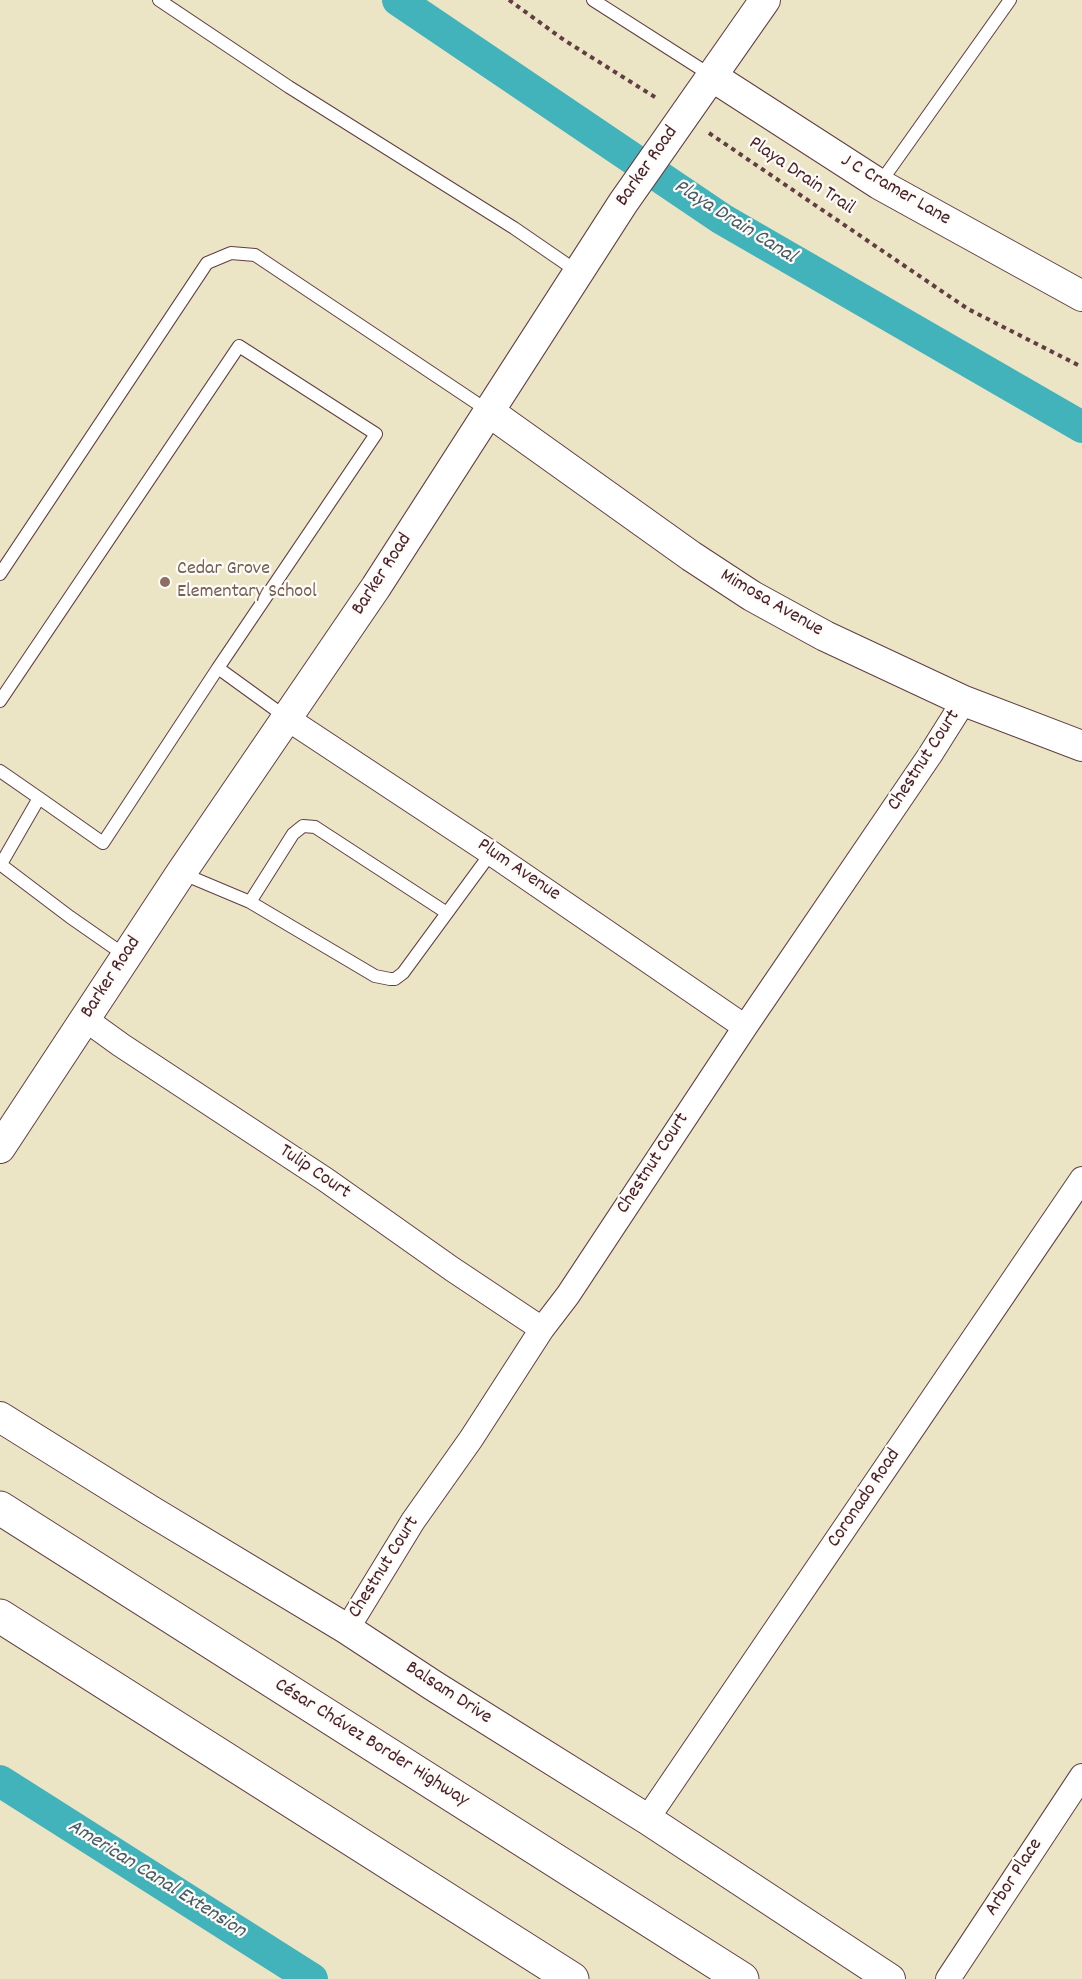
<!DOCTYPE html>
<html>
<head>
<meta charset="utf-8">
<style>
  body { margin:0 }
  canvas { display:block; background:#ebe5c6 }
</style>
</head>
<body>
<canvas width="1082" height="1979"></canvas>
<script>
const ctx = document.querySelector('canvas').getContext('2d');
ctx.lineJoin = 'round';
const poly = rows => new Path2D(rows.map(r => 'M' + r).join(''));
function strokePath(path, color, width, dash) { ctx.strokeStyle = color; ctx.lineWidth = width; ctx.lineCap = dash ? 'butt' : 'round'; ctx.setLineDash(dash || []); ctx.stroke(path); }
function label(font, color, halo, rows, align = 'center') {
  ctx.font = font + ' Dekko,sans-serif'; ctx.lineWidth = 4.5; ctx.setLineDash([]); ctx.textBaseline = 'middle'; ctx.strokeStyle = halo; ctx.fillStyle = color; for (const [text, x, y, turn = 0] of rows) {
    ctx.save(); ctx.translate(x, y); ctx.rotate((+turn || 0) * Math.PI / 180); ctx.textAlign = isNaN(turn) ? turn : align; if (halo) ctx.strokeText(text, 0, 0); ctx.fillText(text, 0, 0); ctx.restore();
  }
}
strokePath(poly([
  [398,0,722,219,1082,427],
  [0,1781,312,1979]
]), '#42b2bb', 32);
const service = poly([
  [159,0,289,87,514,228,578,272],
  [593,0,712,76],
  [880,183,1010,0],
  [0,574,207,263,231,253,255,255,487,410],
  [0,701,239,346,376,434,218,668],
  [0,771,39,798],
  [0,864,70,917,126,956],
  [1,864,39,798,103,843,218,668,287,718],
  [181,873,250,902,375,976,390,979,395,979,403,973,491,853],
  [250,902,293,834,303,826,315,827,447,913]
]);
const minor = poly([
  [288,719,491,853,745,1027],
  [85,1019,121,1045,326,1180,452,1269,542,1329],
  [347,1629,413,1521,471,1439,542,1329,568,1295,745,1027,930,755,964,701],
  [647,1819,1082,1179],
  [948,1979,1082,1776]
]);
const tertiary = poly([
  [713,77,879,184,1082,296],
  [488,411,691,556,752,596,825,636,964,701,1082,746],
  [0,1148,181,873,376,587,623,203,765,0],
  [0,1417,151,1511,347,1629,434,1686,647,1819,890,1979]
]);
const motorway = poly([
  [0,1508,742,1979],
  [0,1616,572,1979]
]);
strokePath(service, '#623d42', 14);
strokePath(minor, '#623d42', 26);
strokePath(tertiary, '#623d42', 32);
strokePath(motorway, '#623d42', 35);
strokePath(poly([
  [509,0,564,40,658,99],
  [709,133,968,309,1082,367]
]), '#623d42', 4, [4.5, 4.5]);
strokePath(service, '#fff', 12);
strokePath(minor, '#fff', 24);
strokePath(tertiary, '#fff', 30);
strokePath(motorway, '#fff', 33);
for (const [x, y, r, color] of [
  [165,582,6,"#8d6e63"]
]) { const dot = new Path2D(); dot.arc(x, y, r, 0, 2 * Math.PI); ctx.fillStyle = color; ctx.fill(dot); strokePath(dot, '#fdfcf7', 2); }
label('20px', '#4a1f2b', '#fdfcf7', [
  ["Barker Road",648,167,-55],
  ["Playa Drain Trail",801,177,34],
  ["J C Cramer Lane",895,191,30],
  ["Barker Road",383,575,-57],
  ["Mimosa Avenue",771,604,30],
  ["Chestnut Court",925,761,-57],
  ["Plum Avenue",518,871,34],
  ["Barker Road",112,978,-57],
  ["Chestnut Court",654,1164,-57],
  ["Tulip Court",314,1173,34],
  ["Coronado Road",865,1499,-56],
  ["Chestnut Court",385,1568,-58],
  ["Balsam Drive",448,1694,33],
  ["César Chávez Border Highway",371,1744,32],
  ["Arbor Place",1015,1878,-57]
]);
label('20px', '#785e54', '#fdfcf7', [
  ["Cedar Grove",177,570],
  ["Elementary School",177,593]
], 'left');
label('italic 21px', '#475a65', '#fdfcf7', [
  ["Playa Drain Canal",734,223,32],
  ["American Canal Extension",156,1880,32]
]);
</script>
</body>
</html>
